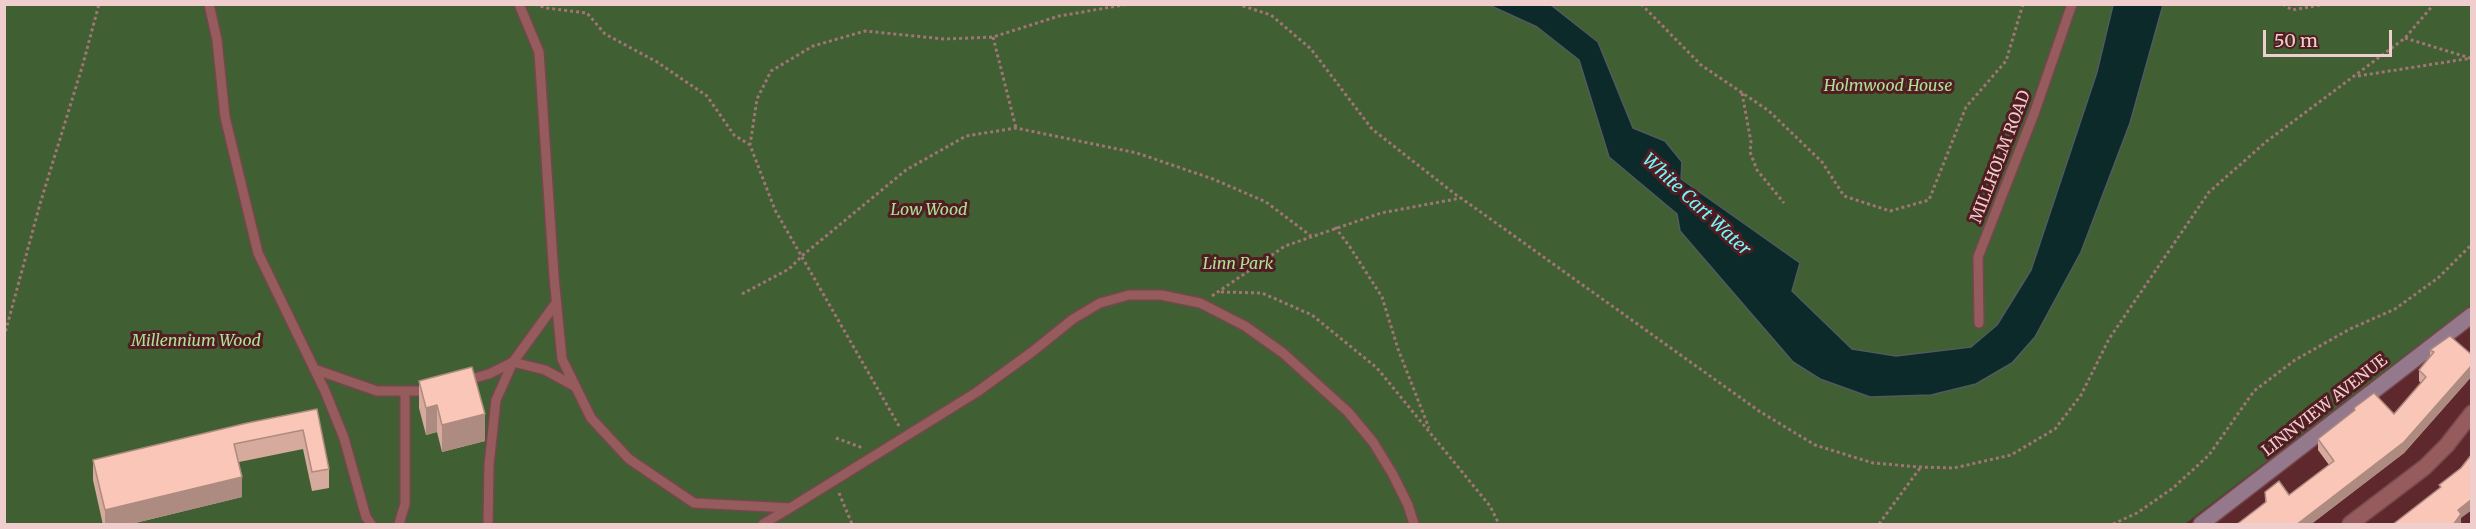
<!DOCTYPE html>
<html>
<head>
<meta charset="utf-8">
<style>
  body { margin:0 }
  #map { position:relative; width:2476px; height:529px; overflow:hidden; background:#5e282c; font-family:Merriweather,serif }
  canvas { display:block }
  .frame { position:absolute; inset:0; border:6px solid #f0cece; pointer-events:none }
  .scale { position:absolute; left:2263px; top:30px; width:129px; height:27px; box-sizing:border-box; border:3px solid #f0cece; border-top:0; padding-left:8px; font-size:18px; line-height:21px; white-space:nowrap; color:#f0cece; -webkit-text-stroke:4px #521d22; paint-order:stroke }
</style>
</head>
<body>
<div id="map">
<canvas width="2476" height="529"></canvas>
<div class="frame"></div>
<div class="scale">50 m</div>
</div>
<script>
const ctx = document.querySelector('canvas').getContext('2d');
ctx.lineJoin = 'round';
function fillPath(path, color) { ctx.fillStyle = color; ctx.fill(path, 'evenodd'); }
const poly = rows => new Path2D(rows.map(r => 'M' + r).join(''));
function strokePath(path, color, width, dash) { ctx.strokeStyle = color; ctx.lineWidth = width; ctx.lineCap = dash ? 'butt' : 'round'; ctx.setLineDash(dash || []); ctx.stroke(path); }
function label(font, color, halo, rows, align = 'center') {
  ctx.font = font + ' Merriweather,serif'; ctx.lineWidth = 6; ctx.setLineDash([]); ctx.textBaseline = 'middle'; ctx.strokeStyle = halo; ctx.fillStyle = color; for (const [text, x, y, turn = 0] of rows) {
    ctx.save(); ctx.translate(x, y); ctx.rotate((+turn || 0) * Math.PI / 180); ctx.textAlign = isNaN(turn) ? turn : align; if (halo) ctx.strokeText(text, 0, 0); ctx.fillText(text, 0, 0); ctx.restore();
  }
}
fillPath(poly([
  [4,5,2471,5,2471,305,2185,524,5,524]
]), '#405f32');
const water = poly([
  [1489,5,1551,5,1598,42,1633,128,1665,141,1682,162,1681,179,1800,263,1792,291,1852,349,1896,356,1971,347,1997,325,2031,270,2097,72,2113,5,2163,5,2130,123,2081,252,2035,337,2012,363,1976,384,1931,395,1870,397,1820,379,1793,362,1680,231,1677,214,1609,157,1579,60,1537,27,1489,5]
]);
fillPath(water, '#0d2a2b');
strokePath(water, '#515b5c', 1.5);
const lane = poly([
  [209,4,217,40,225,117,258,253,325,391,344,438,366,517,371,524],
  [519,4,539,52,554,277,562,359,591,418,629,459,694,503,790,508,977,392,1032,352,1073,319,1100,303,1129,295,1161,295,1200,303,1245,326,1283,353,1348,412,1373,442,1392,473,1408,505,1414,524],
  [1979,323,1978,257,2035,111,2072,4],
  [314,369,377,391,430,391],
  [464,381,489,374,513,362,556,303],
  [399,524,405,504,405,391],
  [488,524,489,465,496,400,513,362,545,370,576,387],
  [763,524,790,508]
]);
const street = poly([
  [2350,524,2425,467,2447,445,2472,413]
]);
const secondary = poly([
  [2201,524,2472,315]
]);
strokePath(lane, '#75474c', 12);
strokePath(street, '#75474c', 18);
strokePath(secondary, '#75474c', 18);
strokePath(poly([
  [535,4,546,8,587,13,605,34,657,62,707,96,734,135,750,145],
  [1237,4,1271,15,1311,49,1372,129,1460,198],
  [1641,4,1701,65,1769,111,1822,162,1844,196,1890,211,1929,200,1966,107,2006,61,2023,4],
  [2283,4,2292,10,2326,4],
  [993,37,1016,128],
  [2405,38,2470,58],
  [2358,76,2472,58],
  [1742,93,1751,142,1750,152,1757,170,1784,203],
  [1335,227,1350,247,1382,297,1398,349,1429,428],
  [1221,292,1262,293,1312,315,1377,368,1490,506,1499,524],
  [742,294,789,269,803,255,906,170,966,136,1016,128,1137,153,1213,179,1266,202,1311,236],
  [1212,296,1285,246,1381,213,1461,198,1759,411,1815,445,1873,463,1920,467,1954,468,2011,455,2055,429,2081,395,2109,339,2209,192,2267,141,2405,38,2434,4],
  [4,337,40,204,83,64,99,4],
  [899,426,775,210,750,145,757,99,771,71,813,46,865,31,944,39,993,37,1059,16,1129,4],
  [836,438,863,448],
  [839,493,852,524],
  [1879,524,1920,468],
  [2113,524,2137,513,2173,488,2209,455,2254,391,2295,360,2350,329,2395,309,2438,278,2472,244]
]), '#a17476', 3, [3, 3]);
strokePath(lane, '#965b5d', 9);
strokePath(street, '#965b5d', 15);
strokePath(secondary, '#94788c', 15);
fillPath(poly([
  [2430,350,2472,355,2472,376,2404,453,2310,525,2236,525,2265,503,2265,492,2289,495,2329,465,2318,450,2318,439,2354,411,2354,408,2394,414,2421,383,2419,381,2419,370,2430,356],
  [419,381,485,441,442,452,437,432,426,435,419,408],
  [317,409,329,469,329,488,312,491,303,449,239,462,242,497,127,525,103,525,93,480,93,460]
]), '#d6aa9d');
fillPath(poly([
  [2472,365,2472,376,2404,453,2310,525,2296,525],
  [437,405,437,432,426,435,426,408],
  [485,414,485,441,442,452,442,425],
  [242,477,242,497,127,525,105,525,105,510],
  [2472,499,2472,510,2461,518,2461,524,2453,525,2458,510]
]), '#ae8b80');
const building = poly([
  [2450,336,2472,355,2472,365,2404,442,2296,525,2236,525,2266,502,2265,492,2279,481,2289,495,2334,461,2318,439,2355,410,2354,408,2374,393,2394,414,2426,377,2419,370,2434,352,2430,350,2450,336],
  [472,367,485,414,442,425,437,405,426,408,419,381,472,367],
  [317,409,329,469,312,472,303,430,234,444,242,477,105,510,93,460,247,423,317,409],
  [2472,454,2472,499,2458,510,2461,514,2453,525,2392,525,2441,487,2439,485,2461,468,2472,454]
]);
fillPath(building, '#f9c6b7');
strokePath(building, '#ae8b80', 1.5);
label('italic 16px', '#abe296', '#521d22', [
  ["Holmwood House",1888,86],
  ["Low Wood",929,210],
  ["Linn Park",1238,264],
  ["Millennium Wood",196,341]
]);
label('16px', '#f0cece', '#521d22', [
  ["MILLHOLM ROAD",2001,157,-69],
  ["LINNVIEW AVENUE",2325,406,-38]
]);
label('italic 18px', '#73f7fa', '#521d22', [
  ["White Cart Water",1696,205,43]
]);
</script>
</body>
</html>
